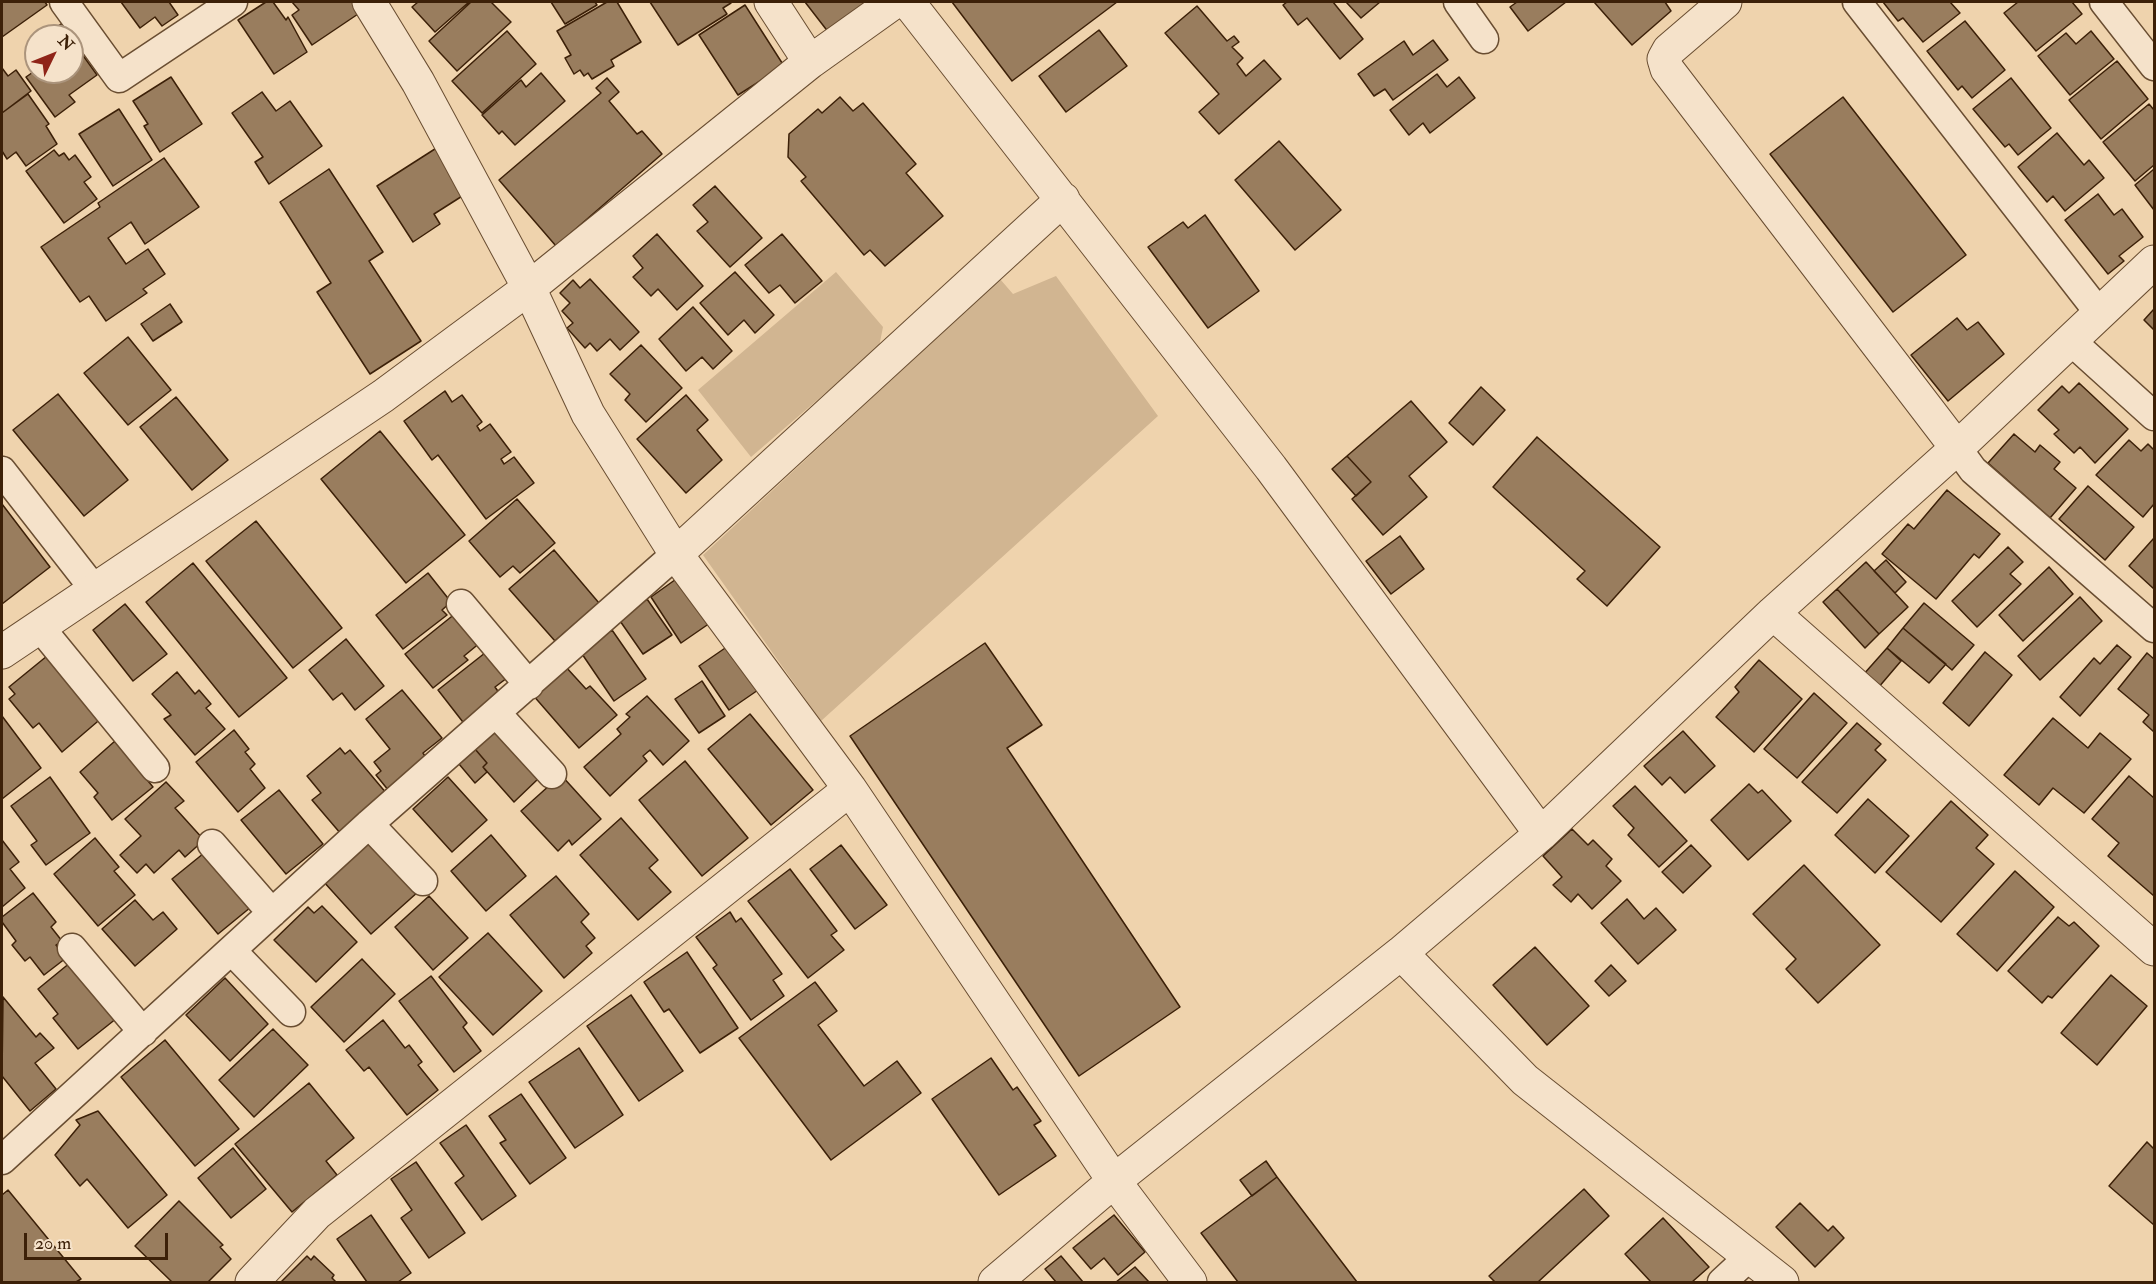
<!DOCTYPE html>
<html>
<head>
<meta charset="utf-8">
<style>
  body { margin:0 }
  #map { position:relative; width:2156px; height:1284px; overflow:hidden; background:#efd3ad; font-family:"IM FELL Double Pica",serif }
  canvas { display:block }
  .frame { position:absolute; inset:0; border:3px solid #3c2008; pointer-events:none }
  .north { position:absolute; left:24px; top:24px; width:60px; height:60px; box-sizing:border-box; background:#f5e2ca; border:2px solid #ab947c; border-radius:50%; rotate:47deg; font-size:16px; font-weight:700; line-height:24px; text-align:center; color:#3c2008 }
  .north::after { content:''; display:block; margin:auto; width:21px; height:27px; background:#8f2418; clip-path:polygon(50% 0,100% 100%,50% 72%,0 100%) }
  .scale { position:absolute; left:24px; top:1233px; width:144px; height:27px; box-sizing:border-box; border:3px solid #3c2008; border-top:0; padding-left:8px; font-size:18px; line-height:21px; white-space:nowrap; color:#3c2008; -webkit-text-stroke:4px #f5e2ca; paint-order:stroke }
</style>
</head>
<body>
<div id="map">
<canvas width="2156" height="1284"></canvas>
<div class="frame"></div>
<div class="north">N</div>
<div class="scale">20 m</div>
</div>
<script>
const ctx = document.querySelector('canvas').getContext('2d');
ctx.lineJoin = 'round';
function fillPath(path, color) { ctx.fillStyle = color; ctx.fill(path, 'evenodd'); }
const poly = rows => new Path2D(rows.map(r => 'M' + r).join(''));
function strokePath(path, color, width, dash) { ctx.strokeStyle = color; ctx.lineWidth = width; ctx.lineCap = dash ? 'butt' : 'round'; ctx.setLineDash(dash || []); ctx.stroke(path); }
fillPath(poly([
  [836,272,883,327,879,347,751,457,698,390],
  [1056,276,1158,416,821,721,703,555,1000,279,1013,294]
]), '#d1b591');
const building = poly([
  [2,2,45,2,47,5,2,37,2,2],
  [121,2,169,2,178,15,162,26,155,17,140,28,121,2],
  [266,2,273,2,286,20,288,17,307,52,274,74,238,20,266,2],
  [292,2,358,2,364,10,312,45,292,15,299,10,292,2],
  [418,2,469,2,435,32,412,7,418,2],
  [471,2,491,2,511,22,457,71,429,41,471,2],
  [551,2,595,2,597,5,565,24,551,2],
  [607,2,617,2,641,42,611,60,614,66,592,79,588,73,584,76,580,70,574,74,565,58,571,55,557,31,607,2],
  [650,2,730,2,731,3,723,8,727,14,678,45,650,2],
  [805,2,870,2,829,33,805,2],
  [952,2,1117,2,1012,81,952,2],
  [1287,2,1333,2,1363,39,1340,59,1307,18,1298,25,1283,5,1287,2],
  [1346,2,1380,2,1361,18,1346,2],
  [1517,2,1566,2,1528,31,1510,7,1517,2],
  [1594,2,1665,2,1671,11,1632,45,1594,2],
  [1883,2,1950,2,1960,13,1923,42,1903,18,1898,21,1883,2],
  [2018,2,2072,2,2082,14,2036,51,2004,13,2018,2],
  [745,5,784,66,738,95,699,35,745,5],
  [1197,6,1227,41,1234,36,1239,42,1232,47,1243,58,1237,64,1246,76,1264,60,1281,79,1219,134,1199,112,1219,94,1165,33,1197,6],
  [1965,21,2005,70,1972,98,1962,86,1958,90,1927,51,1965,21],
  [61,24,69,36,44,36,61,24],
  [1099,30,1127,66,1066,112,1039,76,1099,30],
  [507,31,536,64,482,113,452,81,507,31],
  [2091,31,2114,59,2070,95,2038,56,2066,33,2076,44,2091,31],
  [72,40,97,75,69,95,75,102,55,117,26,77,36,70,72,72,72,40],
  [1433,40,1448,60,1393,100,1385,89,1374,96,1358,74,1404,41,1413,55,1433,40],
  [2117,61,2148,99,2101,139,2069,100,2117,61],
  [2,68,8,76,16,70,31,91,2,113,2,68],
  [541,73,565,101,515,145,502,131,499,134,482,115,521,80,526,87,541,73],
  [1437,74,1447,87,1459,77,1475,98,1430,133,1423,123,1409,135,1390,110,1437,74],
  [171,77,202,124,160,152,144,126,148,124,133,101,171,77],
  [607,78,619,92,609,101,637,134,642,131,662,154,556,246,499,180,601,93,596,88,607,78],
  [2011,78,2051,128,2018,155,2009,144,2005,147,1973,109,2011,78],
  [262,92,276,111,290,101,322,146,269,184,255,162,263,157,232,113,262,92],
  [28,94,49,124,46,126,57,144,26,166,16,152,7,159,2,151,2,113,28,94],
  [840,97,853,111,863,103,916,164,906,173,943,216,885,266,870,250,864,255,801,181,806,177,788,157,789,134,818,109,822,113,840,97],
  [1843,97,1966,255,1893,312,1770,154,1843,97],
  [2149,104,2154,110,2154,165,2135,181,2103,142,2149,104],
  [119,109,152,160,113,186,79,134,119,109],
  [2057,133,2084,165,2089,160,2104,178,2065,211,2053,196,2047,202,2018,167,2057,133],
  [1279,141,1341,210,1295,250,1235,180,1279,141],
  [438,147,467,193,434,214,440,224,413,242,377,186,438,147],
  [54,150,59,156,64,153,69,160,75,155,91,177,84,182,97,199,64,223,26,171,54,150],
  [164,158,199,207,145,244,131,222,108,238,126,264,148,249,165,274,143,289,147,293,106,321,89,296,80,302,41,247,100,207,98,203,164,158],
  [329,169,383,252,369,261,421,341,370,374,317,292,331,283,280,202,329,169],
  [2154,169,2154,210,2135,185,2154,169],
  [715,186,762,238,730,267,697,231,708,222,693,205,715,186],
  [2098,194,2114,215,2122,209,2143,237,2119,256,2124,261,2108,274,2065,220,2098,194],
  [1205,215,1259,291,1208,328,1148,247,1183,222,1188,228,1205,215],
  [657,234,703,286,677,310,658,289,651,296,633,277,643,268,633,256,657,234],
  [782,234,822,281,795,303,780,285,769,293,745,265,782,234],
  [735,272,774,315,755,333,744,320,728,335,700,303,735,272],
  [590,279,639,332,620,350,610,339,597,351,590,343,585,348,567,328,573,323,562,311,570,303,560,293,573,280,580,288,590,279],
  [170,304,182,322,153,341,141,324,170,304],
  [693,307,732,351,713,369,702,357,686,371,659,339,693,307],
  [2154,309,2154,330,2144,320,2154,309],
  [1957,318,1967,330,1978,322,2004,354,1948,401,1911,355,1957,318],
  [128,337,171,390,128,425,84,373,128,337],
  [641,345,682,388,646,422,625,400,630,394,610,374,641,345],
  [2079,383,2128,429,2095,463,2080,447,2074,453,2054,434,2059,430,2038,410,2062,386,2069,393,2079,383],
  [1481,387,1505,410,1473,445,1449,423,1481,387],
  [445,391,452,402,462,395,482,422,477,426,480,431,490,424,511,452,501,459,504,464,514,457,534,483,486,519,438,455,432,460,404,421,445,391],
  [58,394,128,480,84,516,13,430,58,394],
  [686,395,708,420,697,430,722,460,686,493,637,439,686,395],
  [176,397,228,460,192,490,140,427,176,397],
  [1411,401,1447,442,1409,476,1427,497,1383,535,1352,499,1371,482,1347,456,1411,401],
  [380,431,465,535,406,583,321,479,380,431],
  [2014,434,2035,452,2040,445,2060,462,2054,469,2076,488,2050,518,1988,463,2014,434],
  [1537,437,1660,547,1607,606,1577,579,1585,571,1493,487,1537,437],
  [2129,440,2141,451,2148,444,2154,450,2154,504,2143,517,2096,475,2129,440],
  [1347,456,1371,482,1356,496,1332,469,1347,456],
  [2088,486,2134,527,2105,560,2059,519,2088,486],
  [1947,490,2000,534,1979,558,1974,554,1936,599,1882,554,1908,524,1914,529,1947,490],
  [517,499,555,543,520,573,513,566,500,577,469,541,517,499],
  [2,504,50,567,2,604,2,504],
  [256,521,342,628,293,668,206,561,256,521],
  [1400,536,1424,569,1391,594,1366,561,1400,536],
  [2154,538,2154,589,2129,566,2154,538],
  [2008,547,2023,562,2010,574,2021,584,1977,627,1952,601,2008,547],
  [554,550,599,603,555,641,509,589,554,550],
  [1886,560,1906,582,1895,593,1874,571,1886,560],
  [1866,562,1908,607,1879,634,1837,589,1866,562],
  [193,563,287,678,239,717,146,602,193,563],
  [2049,567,2073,594,2023,641,1999,615,2049,567],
  [428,573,451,602,442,610,447,615,403,649,376,615,428,573],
  [679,577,710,623,681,643,651,597,679,577],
  [1837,589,1879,634,1865,648,1823,602,1837,589],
  [2080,597,2102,621,2040,680,2018,656,2080,597],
  [647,599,672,635,643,654,618,618,647,599],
  [1924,603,1974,645,1952,670,1903,628,1924,603],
  [125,604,167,654,133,681,93,630,125,604],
  [456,613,481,642,464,656,468,660,433,688,405,654,456,613],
  [1903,628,1946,664,1929,683,1887,648,1903,628],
  [612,630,646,679,614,701,580,651,612,630],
  [346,639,384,686,355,710,342,693,333,700,309,670,346,639],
  [985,643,1042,725,1007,748,1180,1007,1079,1076,850,736,985,643],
  [731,644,761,688,729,710,699,666,731,644],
  [2117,645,2131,657,2080,716,2060,697,2094,658,2100,664,2117,645],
  [1887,648,1901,661,1878,688,1863,675,1887,648],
  [490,649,511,675,495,687,502,697,466,726,438,690,490,649],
  [1985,652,2012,675,1969,726,1943,703,1985,652],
  [2147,653,2154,659,2154,732,2143,722,2149,715,2118,689,2147,653],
  [47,656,104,716,62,752,39,723,33,728,9,699,15,694,9,687,47,656],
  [1759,660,1802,699,1754,752,1716,717,1739,692,1735,687,1759,660],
  [565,666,586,689,590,686,617,715,579,748,532,694,565,666],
  [177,672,195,694,199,690,211,704,206,708,225,729,195,755,164,719,171,715,152,694,177,672],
  [702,681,725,716,699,733,675,699,702,681],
  [402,690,442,738,423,753,427,759,389,791,376,775,381,771,374,762,390,749,366,719,402,690],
  [1814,693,1847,723,1797,778,1764,749,1814,693],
  [647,696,689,741,663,765,650,750,643,756,647,761,610,796,584,767,621,734,617,729,630,717,626,714,647,696],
  [750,714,813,790,771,825,708,749,750,714],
  [2,716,41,768,2,799,2,716],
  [2053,718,2088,748,2100,733,2131,759,2084,813,2053,788,2039,805,2004,775,2053,718],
  [1857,723,1881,744,1875,750,1886,760,1837,813,1802,782,1857,723],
  [234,730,249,749,245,752,255,764,250,769,265,788,238,812,196,762,234,730],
  [495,730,539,778,514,802,483,767,487,763,475,749,495,730],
  [1683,731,1715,766,1685,793,1670,777,1662,785,1644,766,1683,731],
  [115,741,153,787,112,820,94,797,98,793,80,772,115,741],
  [340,748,345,754,350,750,387,794,341,834,312,800,321,793,307,776,340,748],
  [475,749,487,763,483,767,487,772,475,783,459,764,475,749],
  [685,761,748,838,702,876,639,800,685,761],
  [561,775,601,819,572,845,569,840,558,851,521,811,561,775],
  [2129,776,2154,798,2154,896,2108,856,2119,843,2092,819,2129,776],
  [50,777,90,833,46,865,31,845,37,841,11,806,50,777],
  [448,777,487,820,452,852,413,809,448,777],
  [166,782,184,801,175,808,204,840,185,857,179,850,154,873,146,864,137,873,120,855,141,836,125,819,166,782],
  [1749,784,1758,793,1762,790,1791,821,1748,860,1711,820,1749,784],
  [1635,786,1687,841,1659,867,1628,835,1634,828,1613,806,1635,786],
  [279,790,323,844,286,874,241,820,279,790],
  [1868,799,1909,836,1875,873,1835,835,1868,799],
  [1951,801,1988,835,1976,848,1994,864,1941,922,1886,872,1951,801],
  [621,818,658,860,649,868,671,892,638,920,580,855,621,818],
  [1572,829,1588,845,1593,840,1612,859,1606,866,1621,881,1592,909,1578,894,1571,902,1553,885,1562,877,1543,856,1572,829],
  [491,835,526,876,486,911,451,871,491,835],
  [95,838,119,867,114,871,135,895,98,926,54,874,95,838],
  [372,838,419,891,371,934,323,881,372,838],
  [2,840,19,862,10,869,25,888,2,907,2,840],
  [841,845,887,905,855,929,810,869,841,845],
  [1691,845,1711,866,1683,893,1662,872,1691,845],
  [209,849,251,907,218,934,172,879,209,849],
  [1804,865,1880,945,1818,1003,1786,969,1796,959,1753,914,1804,865],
  [790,869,837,931,831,935,844,950,808,978,748,901,790,869],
  [2015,871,2054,907,1997,971,1957,934,2015,871],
  [556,876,589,914,581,922,595,938,586,946,592,953,564,978,510,915,556,876],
  [33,893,56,922,51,927,62,941,56,945,66,958,44,975,30,957,25,961,12,945,16,941,2,922,2,917,33,893],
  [429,896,468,938,433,970,395,927,429,896],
  [1627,899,1644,919,1656,908,1676,930,1638,964,1601,923,1627,899],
  [135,900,153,920,163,912,177,929,135,966,102,929,135,900],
  [322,906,357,942,316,982,274,940,308,907,314,913,322,906],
  [730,912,736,922,741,918,782,974,773,980,784,996,751,1020,713,968,717,965,696,937,730,912],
  [2058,917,2069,926,2074,922,2099,946,2052,998,2048,996,2042,1003,2008,971,2058,917],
  [488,933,542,991,493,1035,439,977,488,933],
  [1535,947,1589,1006,1547,1045,1493,985,1535,947],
  [687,952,738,1028,700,1053,669,1009,664,1012,644,982,687,952],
  [362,959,395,994,344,1042,311,1007,362,959],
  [71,962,117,1018,78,1049,53,1018,58,1014,38,989,71,962],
  [1611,965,1626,981,1609,996,1595,981,1611,965],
  [2111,975,2147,1006,2097,1065,2061,1033,2111,975],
  [431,976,467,1023,463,1027,481,1051,454,1072,399,1001,431,976],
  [225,978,268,1024,230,1061,186,1015,225,978],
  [815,982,837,1011,818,1025,864,1086,897,1061,921,1093,831,1160,739,1038,815,982],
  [631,995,683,1071,639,1101,587,1026,631,995],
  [3,997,36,1037,40,1033,54,1048,35,1063,56,1089,30,1111,2,1076,3,997],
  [383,1020,405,1048,409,1045,422,1062,418,1065,438,1090,407,1115,369,1067,364,1071,346,1050,383,1020],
  [273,1029,308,1065,254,1117,219,1080,273,1029],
  [165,1040,239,1129,195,1166,121,1077,165,1040],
  [579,1048,623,1115,575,1148,529,1082,579,1048],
  [991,1058,1013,1090,1017,1087,1041,1121,1034,1125,1056,1156,999,1195,932,1099,991,1058],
  [309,1083,354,1138,326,1161,337,1175,292,1212,235,1144,309,1083],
  [521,1094,566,1158,530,1184,500,1143,506,1140,489,1116,521,1094],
  [98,1111,167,1195,128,1228,87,1179,80,1186,55,1155,80,1125,76,1120,98,1111],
  [466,1125,516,1196,482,1220,455,1183,464,1176,440,1143,466,1125],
  [2147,1142,2154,1149,2154,1225,2109,1186,2147,1142],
  [233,1148,266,1189,231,1218,198,1178,233,1148],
  [1266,1161,1277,1177,1252,1196,1240,1180,1266,1161],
  [416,1162,465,1233,429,1258,401,1218,412,1210,391,1179,416,1162],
  [1277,1177,1357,1282,1238,1282,1201,1233,1277,1177],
  [1584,1189,1609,1216,1538,1282,1495,1282,1489,1276,1584,1189],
  [8,1190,81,1279,76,1282,2,1282,2,1195,8,1190],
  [179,1201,223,1245,220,1247,231,1259,208,1282,172,1282,135,1246,179,1201],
  [1800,1203,1828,1231,1833,1226,1844,1238,1815,1267,1776,1227,1800,1203],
  [371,1215,411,1273,398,1282,367,1282,337,1239,371,1215],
  [1114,1215,1145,1252,1118,1275,1104,1258,1091,1269,1073,1248,1114,1215],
  [1663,1218,1709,1267,1692,1282,1651,1282,1625,1254,1663,1218],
  [307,1256,311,1260,314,1256,334,1275,332,1278,336,1282,281,1282,307,1256],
  [1061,1256,1083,1282,1056,1282,1045,1269,1061,1256],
  [1135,1267,1149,1282,1116,1282,1135,1267]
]);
fillPath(building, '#997d5e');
strokePath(building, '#3c2008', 1.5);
const lane = poly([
  [64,2,119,78,233,2],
  [1458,2,1484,39],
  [1857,2,2100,314],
  [2104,2,2154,66],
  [2071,341,2154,416],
  [1957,448,1973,470,2154,628],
  [2,471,94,589],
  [461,604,529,685],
  [39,626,155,768],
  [497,714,552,774],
  [369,824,423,881],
  [212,844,272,913],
  [72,948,143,1032],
  [232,951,291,1012],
  [2,1160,369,824,676,554],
  [1722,1282,1749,1257]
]);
const street = poly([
  [369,2,418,82,529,288,588,414,676,554,850,789,1114,1181,1190,1282],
  [771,2,810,62],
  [908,2,1271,468,1541,834],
  [1725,2,1669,50,1664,59,1667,69,1957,448],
  [676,554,1063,199],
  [1773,613,2154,949],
  [2,652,383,396,529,288,810,62,894,2],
  [1401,953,1525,1080,1782,1282],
  [252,1282,317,1213,850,789],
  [995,1282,1114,1181,1401,953,1541,834,1773,613,1957,448,2154,262]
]);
strokePath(lane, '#694d31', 31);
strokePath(street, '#694d31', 35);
strokePath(lane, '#f5e2ca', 28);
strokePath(street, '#f5e2ca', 33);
</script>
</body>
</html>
